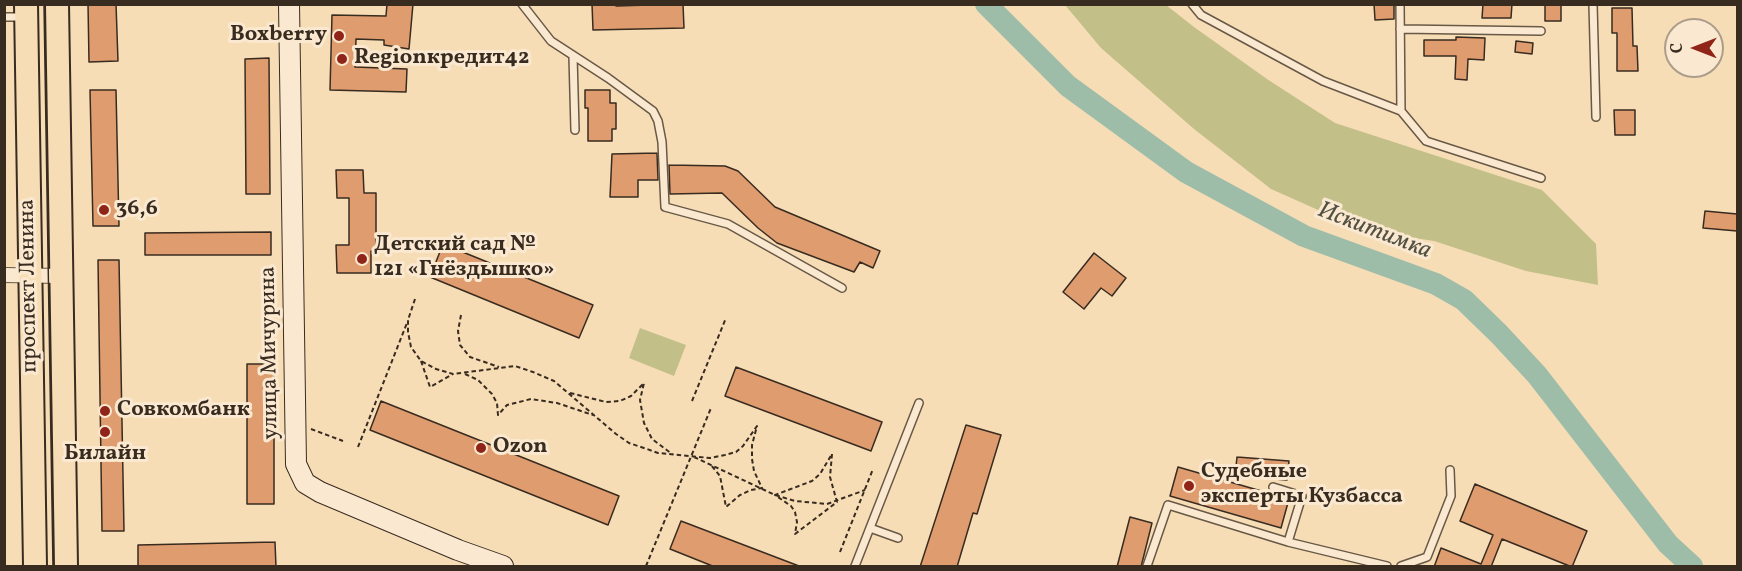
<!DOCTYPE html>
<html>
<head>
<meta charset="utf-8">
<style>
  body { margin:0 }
  #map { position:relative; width:1742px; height:571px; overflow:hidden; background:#f7ddb6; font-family:Vollkorn,serif }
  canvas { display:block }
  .frame { position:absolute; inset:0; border:6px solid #382b20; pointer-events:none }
  .north { position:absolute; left:1664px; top:18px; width:60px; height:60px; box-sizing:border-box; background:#fae9d0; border:2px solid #ac9d8a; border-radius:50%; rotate:270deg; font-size:16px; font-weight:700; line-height:24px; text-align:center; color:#382b20 }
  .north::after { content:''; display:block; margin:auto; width:21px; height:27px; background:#8f2418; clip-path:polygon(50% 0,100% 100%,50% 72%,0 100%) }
</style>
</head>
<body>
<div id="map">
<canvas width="1742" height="571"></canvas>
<div class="frame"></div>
<div class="north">С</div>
</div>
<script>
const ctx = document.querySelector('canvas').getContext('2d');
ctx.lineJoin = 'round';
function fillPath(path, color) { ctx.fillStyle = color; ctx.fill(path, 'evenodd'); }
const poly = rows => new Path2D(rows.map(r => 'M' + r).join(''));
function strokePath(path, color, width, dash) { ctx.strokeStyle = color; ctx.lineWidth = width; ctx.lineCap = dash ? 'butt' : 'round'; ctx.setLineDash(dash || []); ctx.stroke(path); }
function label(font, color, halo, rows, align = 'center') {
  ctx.font = font + ' Vollkorn,serif'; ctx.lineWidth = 6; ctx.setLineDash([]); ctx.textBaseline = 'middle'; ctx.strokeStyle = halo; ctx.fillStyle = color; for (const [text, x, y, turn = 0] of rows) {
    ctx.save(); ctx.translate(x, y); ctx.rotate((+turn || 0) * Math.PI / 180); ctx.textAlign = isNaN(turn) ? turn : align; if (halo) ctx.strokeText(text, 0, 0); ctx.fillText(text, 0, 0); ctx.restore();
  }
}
fillPath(poly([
  [1065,5,1166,5,1194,27,1267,79,1335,123,1542,190,1596,244,1598,285,1526,271,1434,241,1363,230,1271,189,1194,129,1101,48],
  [640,328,686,345,674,376,629,358]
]), '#c3bf89');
strokePath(poly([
  [986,4,1068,86,1186,172,1304,236,1436,284,1464,300,1499,334,1537,375,1668,544,1692,566]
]), '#9ebda9', 22);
const building = poly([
  [88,4,116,4,118,61,89,62,88,4],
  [387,4,413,4,409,49,384,45,384,40,356,39,355,67,407,69,406,92,330,90,332,15,386,16,387,4],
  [592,4,616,4,616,6,683,4,684,28,593,30,592,4],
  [1374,4,1394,4,1394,19,1375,20,1374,4],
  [1483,4,1512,4,1511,18,1482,18,1483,4],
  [1545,4,1561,4,1561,21,1545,21,1545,4],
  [1612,8,1632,8,1633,46,1637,46,1638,71,1617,71,1617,33,1612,33,1612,8],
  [1456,37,1485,38,1484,60,1468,59,1467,80,1455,79,1456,56,1424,56,1424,40,1456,40,1456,37],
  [1516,41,1533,43,1532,54,1515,52,1516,41],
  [269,58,270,194,246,194,245,59,269,58],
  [90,90,116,90,119,226,93,226,90,90],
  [585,90,610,90,610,103,616,103,616,129,612,129,612,141,588,141,588,108,585,108,585,90],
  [1614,110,1635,110,1635,135,1615,135,1614,110],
  [657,153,658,180,638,180,638,197,610,197,612,154,657,153],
  [669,165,725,166,738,171,775,207,880,251,873,268,860,262,854,272,777,243,758,228,722,193,670,194,669,165],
  [336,170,363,170,364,193,376,193,376,251,371,251,371,273,337,273,336,245,349,245,349,198,337,198,336,170],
  [1705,211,1737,214,1737,231,1703,228,1705,211],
  [271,232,271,255,145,255,145,233,271,232],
  [443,244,593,305,579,338,430,277,443,244],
  [1094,253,1126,278,1112,296,1101,288,1084,309,1063,292,1094,253],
  [98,260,119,260,124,531,102,531,98,260],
  [247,364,274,364,274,504,247,504,247,364],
  [736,367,882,422,871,451,725,396,736,367],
  [381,401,619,496,608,525,370,430,381,401],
  [966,425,1001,435,977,514,973,513,957,567,920,567,966,425],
  [1237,457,1289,461,1287,480,1235,476,1237,457],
  [1178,467,1289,499,1281,528,1170,496,1178,467],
  [1475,484,1587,531,1572,567,1502,539,1491,567,1434,567,1441,548,1481,564,1493,535,1460,521,1475,484],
  [1130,517,1152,523,1141,567,1117,567,1130,517],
  [681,521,799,566,799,567,715,567,670,549,681,521],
  [275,542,276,567,138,567,138,545,275,542]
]);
fillPath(building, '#df9c6f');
strokePath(building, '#382b20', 1.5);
const lane = poly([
  [522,4,551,41,608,78,653,111,658,121,662,142,665,207,728,224,842,288],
  [1192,4,1201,15,1323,81,1401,111,1426,141,1541,178],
  [1400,4,1401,111],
  [1593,4,1596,117],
  [4,17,23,17],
  [1400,29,1541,31],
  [573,56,575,130],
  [1273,487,1302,496,1288,542],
  [870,528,898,538],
  [855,566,919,403],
  [1147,566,1168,505,1288,542,1387,566],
  [1401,566,1427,557,1451,496,1450,470]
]);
const street = poly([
  [4,275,61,276]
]);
const secondary = poly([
  [289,4,296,464,305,483,320,492,458,550,503,566]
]);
const primary = poly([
  [26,4,35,566],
  [57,4,66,566]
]);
strokePath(lane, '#685846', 10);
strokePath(street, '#685846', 16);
strokePath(secondary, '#382b20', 22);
strokePath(primary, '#382b20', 26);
strokePath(poly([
  [415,299,408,320,408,332,411,347,421,361,436,369,453,374,515,366,533,372,554,381,616,434,629,443,647,449,658,453,710,458,725,455,736,452,743,446,757,426,752,445,752,459,754,471,762,488,751,490,740,495,726,507,720,476,711,465],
  [461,315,458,331,460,345,470,357,499,367],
  [421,361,430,387,453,374],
  [465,374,478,380,492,394,497,403,498,415,507,405,531,399,557,403,593,415],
  [570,393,606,402,620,401,631,396,644,383,640,400,644,423,652,439,672,454],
  [692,401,726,318],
  [311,429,343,441],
  [358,447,407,323],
  [832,454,830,477,837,502,795,534,797,522,795,512,791,506,775,495,812,481,820,474,832,454],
  [694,457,775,495,795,501,827,504,865,490],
  [840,552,873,469],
  [646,566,711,408]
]), '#382b20', 2, [4.5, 3]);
strokePath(lane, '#fae9d0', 7);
strokePath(street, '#fae9d0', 14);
strokePath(secondary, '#fae9d0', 20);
strokePath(primary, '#f7ddb6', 22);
strokePath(poly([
  [44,4,53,566]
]), '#382b20', 1.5);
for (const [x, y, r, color] of [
  [339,36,6,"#8f2418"],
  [342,59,6,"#8f2418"],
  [104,210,6,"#8f2418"],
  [362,259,6,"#8f2418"],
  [105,411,6,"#8f2418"],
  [105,432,6,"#8f2418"],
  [481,448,6,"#8f2418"],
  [1189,486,6,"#8f2418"]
]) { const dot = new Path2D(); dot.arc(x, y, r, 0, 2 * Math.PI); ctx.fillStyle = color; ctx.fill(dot); strokePath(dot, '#fae9d0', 2); }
label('bold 22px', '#382b20', '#fae9d0', [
  ["Boxberry",327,36,"right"],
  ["Regionкредит42",354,59],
  ["36,6",116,210],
  ["Детский сад №",374,246],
  ["121 «Гнёздышко»",374,271],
  ["Совкомбанк",117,411],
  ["Ozon",493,448],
  ["Билайн",105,455,"center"],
  ["Судебные",1201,473],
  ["эксперты Кузбасса",1201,498]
], 'left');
label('22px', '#382b20', '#fae9d0', [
  ["проспект Ленина",30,286,-91],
  ["улица Мичурина",271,353,-91]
]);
label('italic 24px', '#525042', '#fae9d0', [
  ["Искитимка",1374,232,21]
]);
</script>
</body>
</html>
